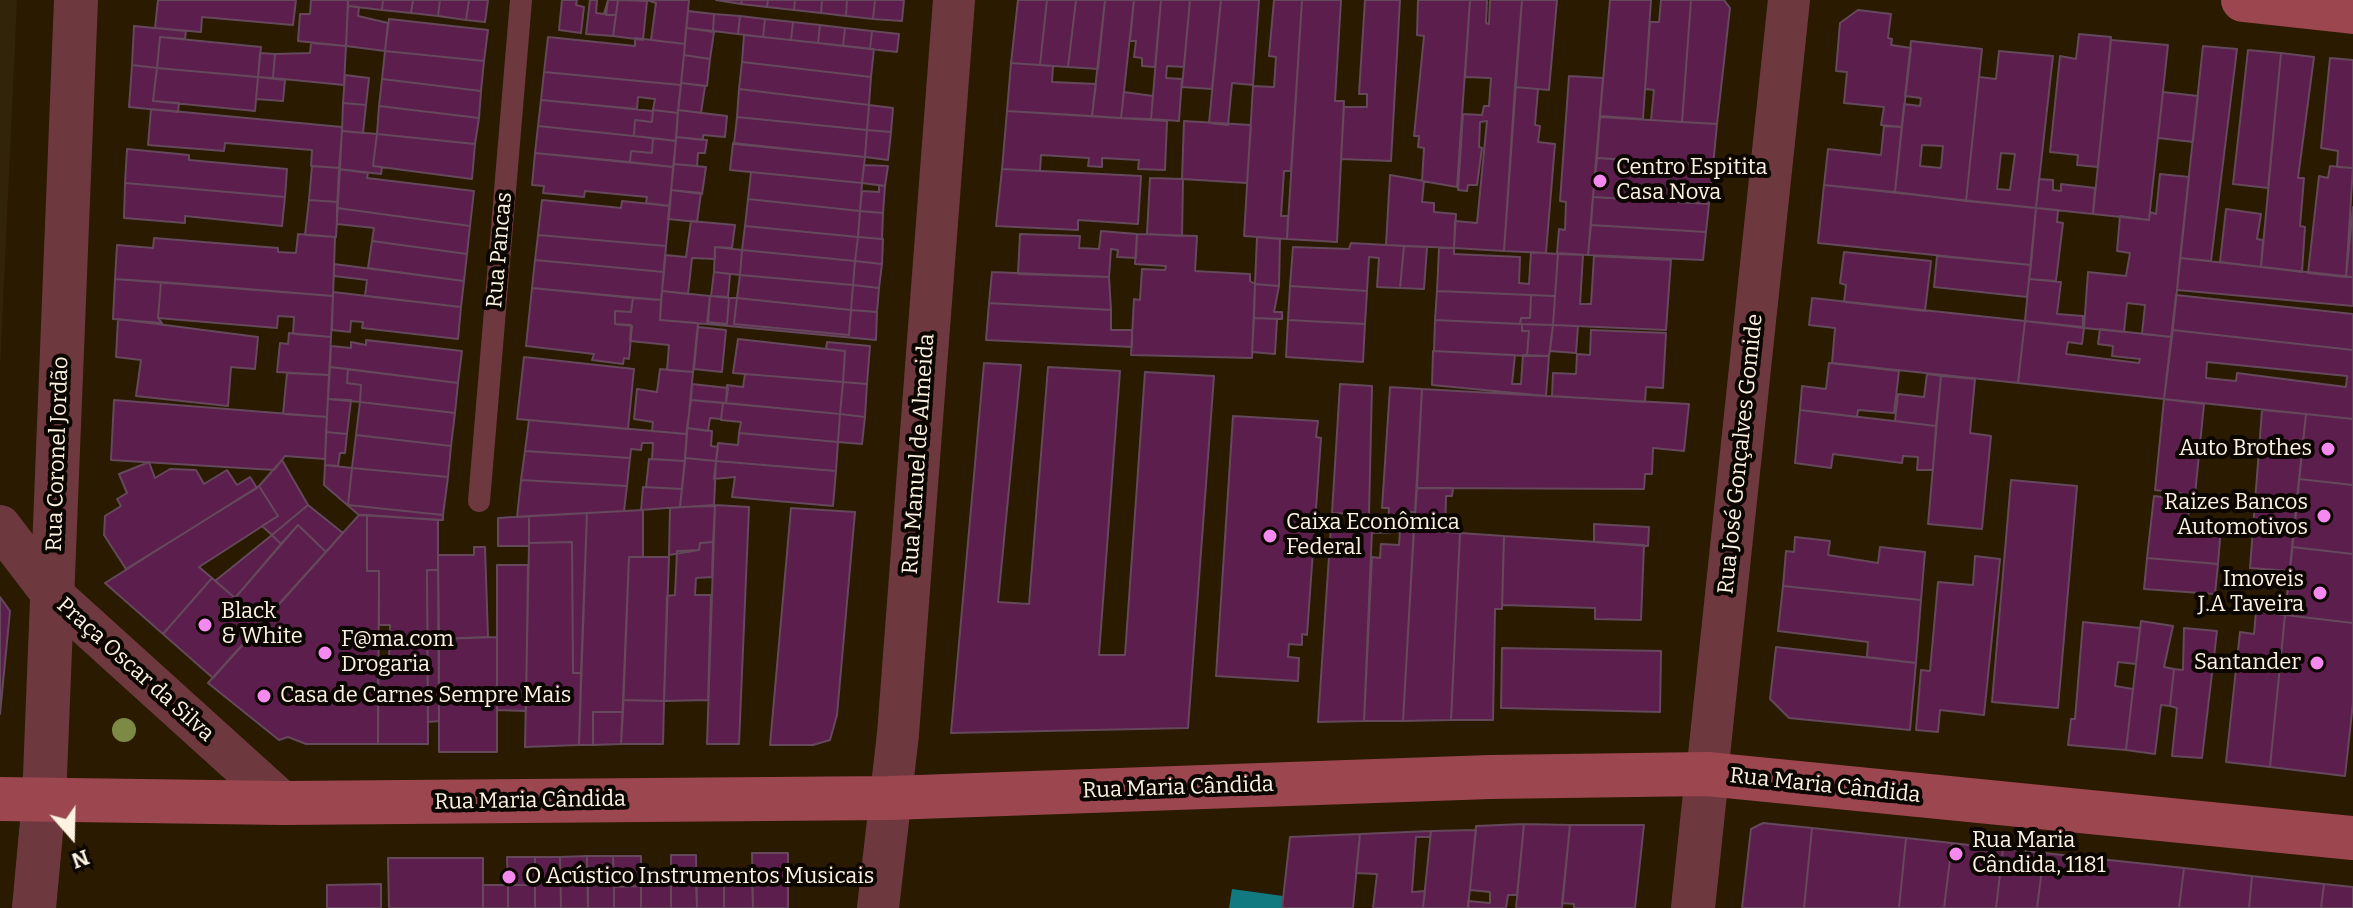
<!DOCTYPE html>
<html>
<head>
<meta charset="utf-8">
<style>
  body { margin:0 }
  #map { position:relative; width:2353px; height:908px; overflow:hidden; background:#291a00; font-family:Bitter,serif }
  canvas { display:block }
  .north { position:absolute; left:32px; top:796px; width:80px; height:80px; -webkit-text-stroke:6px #0c0600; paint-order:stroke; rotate:160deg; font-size:22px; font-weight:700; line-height:32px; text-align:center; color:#fdf3e2 }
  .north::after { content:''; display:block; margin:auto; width:28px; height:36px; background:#fdf3e2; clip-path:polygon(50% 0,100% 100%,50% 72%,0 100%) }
</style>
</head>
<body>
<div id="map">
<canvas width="2353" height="908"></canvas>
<div class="north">N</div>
</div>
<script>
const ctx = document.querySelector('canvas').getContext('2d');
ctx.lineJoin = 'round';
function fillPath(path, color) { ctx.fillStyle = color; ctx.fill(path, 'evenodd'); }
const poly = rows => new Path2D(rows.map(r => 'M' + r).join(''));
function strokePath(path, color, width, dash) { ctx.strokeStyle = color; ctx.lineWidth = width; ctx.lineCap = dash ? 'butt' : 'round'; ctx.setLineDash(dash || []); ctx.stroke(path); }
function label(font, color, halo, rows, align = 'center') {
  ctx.font = font + ' Bitter,serif'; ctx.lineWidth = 8; ctx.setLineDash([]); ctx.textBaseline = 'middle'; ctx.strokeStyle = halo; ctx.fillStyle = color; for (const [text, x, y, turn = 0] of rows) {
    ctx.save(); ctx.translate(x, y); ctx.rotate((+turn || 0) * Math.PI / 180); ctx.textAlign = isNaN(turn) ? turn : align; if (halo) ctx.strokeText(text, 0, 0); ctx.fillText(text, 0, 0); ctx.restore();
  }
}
fillPath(poly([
  [0,0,17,0,0,369]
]), '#322408');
fillPath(poly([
  [1232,889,1283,896,1282,908,1229,908]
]), '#107a80');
const building = poly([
  [158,0,296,0,293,25,202,17,201,32,155,28,158,0],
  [311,0,348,0,346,46,298,41,300,14,310,14,311,0],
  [348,0,383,0,382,10,348,6,348,0],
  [383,0,413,0,411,13,382,10,383,0],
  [413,0,440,0,438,16,411,13,413,0],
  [440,0,469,0,466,20,438,16,440,0],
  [469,0,488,0,485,22,466,20,469,0],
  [562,0,577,0,576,5,584,7,581,33,559,30,562,0],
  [590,0,597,0,596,13,604,14,608,0,606,15,616,15,613,36,586,34,590,0],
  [608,0,618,0,616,15,606,15,608,0],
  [618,0,647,1,643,40,613,36,618,0],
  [689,0,685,44,651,40,656,3,647,0,689,0],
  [716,0,742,0,741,4,716,0],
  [742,0,768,0,767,7,741,4,742,0],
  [768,0,795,0,794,10,767,7,768,0],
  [795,0,822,0,821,13,794,10,795,0],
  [822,0,847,0,846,16,821,13,822,0],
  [847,0,875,0,873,19,846,16,847,0],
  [875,0,904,0,902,21,873,19,875,0],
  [1018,0,1047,0,1040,65,1011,63,1018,0],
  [1047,0,1076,0,1068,67,1040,65,1047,0],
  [1076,0,1105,0,1098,69,1068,67,1076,0],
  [1105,0,1134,0,1121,118,1092,116,1105,0],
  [1134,0,1161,0,1155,67,1142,66,1142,58,1134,57,1136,41,1130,41,1134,0],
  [1161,0,1190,0,1184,67,1167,66,1166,78,1182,79,1179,121,1151,119,1161,0],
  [1190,0,1221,0,1212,89,1182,87,1190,0],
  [1221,0,1259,0,1253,85,1232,83,1228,125,1209,123,1221,0],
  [1274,0,1302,0,1291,171,1284,171,1281,216,1288,216,1287,239,1244,236,1253,86,1274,87,1276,57,1269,56,1274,0],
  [1302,0,1341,0,1335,101,1344,101,1337,242,1287,239,1302,0],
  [1365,0,1400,0,1391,161,1341,159,1344,107,1367,107,1367,94,1359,94,1365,0],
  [1418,0,1470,0,1457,187,1422,181,1424,148,1418,147,1419,136,1414,136,1424,36,1417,35,1418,0],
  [1470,0,1487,0,1486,23,1489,24,1490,0,1522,0,1504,251,1454,248,1455,221,1477,223,1487,121,1480,122,1479,147,1482,148,1477,185,1468,185,1467,191,1458,190,1463,114,1482,115,1484,106,1489,106,1491,78,1465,77,1470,0],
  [1522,0,1557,0,1549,90,1515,87,1522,0],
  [1610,0,1651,0,1643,119,1600,116,1610,0],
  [1661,0,1691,0,1682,122,1651,120,1654,90,1645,89,1650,22,1659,22,1661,0],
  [1691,0,1724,0,1730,8,1717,124,1682,122,1691,0],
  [348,6,359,7,358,16,388,23,385,51,346,46,348,6],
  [1858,10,1891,14,1888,38,1892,39,1891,45,1911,48,1902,127,1881,125,1884,107,1844,103,1847,72,1836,71,1840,23,1858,10],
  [688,11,714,14,713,31,686,28,688,11],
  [714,14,740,16,738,34,713,31,714,14],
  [740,16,765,19,763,37,738,34,740,16],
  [389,19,488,30,484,61,385,51,389,19],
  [765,19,793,22,791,40,763,37,765,19],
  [793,22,820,25,818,43,791,40,793,22],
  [820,25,845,28,843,46,818,43,820,25],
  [134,26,186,31,185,39,160,37,157,68,132,65,134,26],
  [686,28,714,32,710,59,684,55,686,28],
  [845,28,872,31,870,49,843,46,845,28],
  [872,31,899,34,897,52,870,49,872,31],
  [2079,34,2111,37,2098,167,2077,165,2078,155,2050,152,2060,56,2076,59,2079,34],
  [744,35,874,49,871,77,742,62,744,35],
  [160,37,261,47,258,77,157,68,160,37],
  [548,37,635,46,635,38,685,44,681,85,544,72,548,37],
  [2111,40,2168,45,2149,220,2093,214,2111,40],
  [1911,41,1982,49,1966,201,1895,192,1904,104,1920,106,1921,98,1905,96,1911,41],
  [1922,145,1943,146,1941,168,1920,166,1922,145],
  [311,43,346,46,344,85,273,78,275,54,310,53,311,43],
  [2203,46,2237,49,2211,261,2180,258,2203,46],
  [2248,50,2281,53,2268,188,2233,184,2248,50],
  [385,51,484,61,481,91,382,79,385,51],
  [1999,51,2053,56,2036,208,1966,201,1979,77,1996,79,1999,51],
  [2001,153,2015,154,2010,190,1997,189,2001,153],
  [260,53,275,54,273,78,258,77,260,53],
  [2281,53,2314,57,2298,178,2304,178,2300,226,2305,227,2302,272,2261,267,2281,53],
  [684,55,710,59,707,86,681,83,684,55],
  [2330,58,2353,60,2353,168,2337,167,2338,151,2321,148,2330,58],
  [742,62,871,77,869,105,739,89,742,62],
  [1011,63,1053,66,1052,82,1096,84,1092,116,1007,111,1011,63],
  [132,65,157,68,153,101,179,103,178,112,129,107,132,65],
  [157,68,258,77,255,111,153,101,157,68],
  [544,72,681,85,678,113,653,110,655,99,638,97,637,109,541,100,544,72],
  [345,75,369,78,366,105,343,103,345,75],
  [1569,76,1603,78,1588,255,1557,253,1559,229,1565,230,1566,202,1560,201,1569,76],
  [258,77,285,80,283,101,256,99,258,77],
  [382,79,481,91,479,118,379,106,382,79],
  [681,83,705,86,701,113,678,110,681,83],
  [1515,87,1538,89,1535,125,1540,126,1538,142,1555,144,1546,253,1504,251,1515,87],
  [739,89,869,105,867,130,737,117,739,89],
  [1124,92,1153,96,1151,119,1121,118,1124,92],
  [2163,92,2198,96,2193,142,2158,138,2163,92],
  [541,100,653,111,652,122,635,120,634,136,538,126,541,100],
  [343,103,366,105,363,133,342,131,343,103],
  [869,105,893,108,891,132,867,130,869,105],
  [379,106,479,118,475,144,377,134,379,106],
  [151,109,342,127,340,168,311,166,312,150,225,143,224,151,148,145,151,109],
  [653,110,678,113,676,141,634,136,635,120,652,122,653,110],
  [678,110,727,116,725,137,703,135,703,140,676,137,678,110],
  [1007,111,1167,121,1165,170,1138,169,1139,160,1102,158,1102,167,1088,166,1089,158,1041,155,1040,171,1002,169,1007,111],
  [737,117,867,130,865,157,734,144,737,117],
  [1600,117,1717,124,1713,166,1597,158,1600,117],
  [1184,121,1251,125,1247,183,1182,179,1184,121],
  [538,126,653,138,652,153,631,151,630,162,535,153,538,126],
  [1884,126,1902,127,1895,192,1824,185,1828,149,1881,155,1884,126],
  [867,130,891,132,888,160,865,157,867,130],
  [342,131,377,134,373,166,382,167,381,174,339,169,342,131],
  [377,134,475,144,472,179,373,166,377,134],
  [676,137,707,140,705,153,698,153,697,166,674,164,676,137],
  [653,138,676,141,673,167,630,162,631,151,652,153,653,138],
  [733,143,865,157,862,183,730,170,733,143],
  [127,149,189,155,189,160,287,169,285,197,125,183,127,149],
  [535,153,673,167,670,206,646,203,647,197,585,191,584,197,543,193,544,186,532,185,535,153],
  [1597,158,1633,160,1633,168,1677,170,1676,163,1713,166,1709,204,1593,197,1597,158],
  [674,164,706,167,702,194,671,190,674,164],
  [864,165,888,166,885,186,862,183,864,165],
  [312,166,340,168,338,202,309,200,312,166],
  [2330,166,2353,168,2346,277,2308,273,2319,176,2328,178,2330,166],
  [339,169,368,173,367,178,474,191,470,226,337,208,339,169],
  [1002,169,1141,176,1138,224,1078,220,1078,230,996,226,1002,169],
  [751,172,862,183,860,211,748,199,751,172],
  [2160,174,2189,177,2172,337,2142,334,2145,305,2127,303,2124,332,2084,328,2088,272,2126,276,2130,253,2117,251,2120,216,2149,220,2150,212,2156,214,2160,174],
  [1390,175,1424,181,1422,202,1434,203,1434,212,1456,214,1454,248,1386,245,1390,175],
  [1150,178,1183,179,1182,236,1147,234,1150,178],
  [2039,179,2053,180,2053,190,2061,191,2061,184,2095,188,2093,214,2036,208,2039,179],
  [125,183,285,197,282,226,185,216,185,223,124,218,125,183],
  [879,185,885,186,883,213,860,211,862,191,879,192,879,185],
  [1824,185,2036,208,2031,265,1818,243,1824,185],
  [671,190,701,193,697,222,668,219,671,190],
  [1593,197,1709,204,1706,232,1591,225,1593,197],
  [748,199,860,211,858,237,745,226,748,199],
  [309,200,338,202,336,237,305,235,309,200],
  [542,200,621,208,622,201,670,206,666,246,538,235,542,200],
  [2353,207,2353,277,2346,277,2353,207],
  [337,208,470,226,467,254,372,241,374,228,337,224,337,208],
  [2036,208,2058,210,2057,222,2063,223,2056,281,2029,279,2036,208],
  [2226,209,2261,214,2257,239,2263,240,2261,267,2220,262,2226,209],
  [860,211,883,213,882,239,858,237,860,211],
  [691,221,735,225,732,248,715,247,715,259,692,258,688,294,662,291,665,255,686,257,691,221],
  [1591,225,1706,232,1703,260,1588,255,1591,225],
  [745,226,858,237,855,261,742,250,745,226],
  [1101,231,1137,234,1136,258,1117,257,1118,250,1111,249,1109,277,1018,274,1020,234,1080,236,1079,248,1099,249,1101,231],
  [298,234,335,237,333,296,115,279,117,245,153,248,154,238,278,248,278,252,296,253,298,234],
  [1137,234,1197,236,1195,271,1250,274,1250,281,1255,284,1252,358,1131,355,1134,299,1140,300,1142,269,1165,270,1166,266,1135,264,1137,234],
  [538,235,666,246,664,272,535,260,538,235],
  [858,237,883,239,882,264,855,261,858,237],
  [1257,237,1280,239,1279,286,1255,284,1257,237],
  [372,241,467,254,464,281,368,268,372,241],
  [1351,243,1404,246,1400,288,1377,287,1379,258,1369,257,1367,291,1290,286,1293,247,1349,249,1351,243],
  [1404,246,1427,247,1424,289,1400,288,1404,246],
  [715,247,742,250,740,275,714,272,715,247],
  [1439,248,1454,248,1454,254,1520,257,1519,283,1529,284,1531,252,1558,254,1555,296,1437,291,1439,248],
  [742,250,855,261,853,285,740,275,742,250],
  [1844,252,1931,261,1925,311,1844,302,1846,285,1840,283,1844,252],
  [1558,254,1583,255,1580,304,1591,304,1594,256,1671,260,1666,330,1553,325,1558,254],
  [1937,256,2031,265,2027,297,1934,287,1937,256],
  [2180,258,2353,277,2353,306,2177,290,2180,258],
  [535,260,664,272,661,300,532,288,535,260],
  [855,261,882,264,879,288,853,285,855,261],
  [334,264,464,281,461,307,365,296,367,280,334,276,334,264],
  [714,272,730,274,728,297,711,296,714,272],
  [992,272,1109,277,1111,310,989,303,992,272],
  [740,275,853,285,851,310,737,298,740,275],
  [115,279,161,282,158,318,162,323,113,319,115,279],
  [2029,279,2061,282,2057,314,2083,316,2083,327,2025,321,2029,279],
  [161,282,333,296,331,337,293,334,294,317,278,316,277,328,158,318,161,282],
  [1255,284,1279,286,1274,312,1282,312,1282,319,1254,318,1255,284],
  [853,285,879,288,877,312,851,310,853,285],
  [1290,286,1367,291,1365,324,1288,320,1290,286],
  [532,288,633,298,631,312,615,311,615,324,632,326,629,359,624,358,623,364,592,360,594,354,526,346,532,288],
  [662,291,710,296,707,324,660,320,662,291],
  [1437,291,1531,295,1530,318,1521,318,1520,324,1435,320,1437,291],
  [333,292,461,307,458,339,362,328,363,322,351,321,350,332,332,330,333,292],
  [1531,295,1555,296,1553,325,1520,324,1521,318,1530,318,1531,295],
  [2176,295,2353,314,2353,350,2172,330,2176,295],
  [710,296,729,298,727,324,708,322,710,296],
  [633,298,661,300,660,320,698,323,693,372,667,370,669,345,630,341,631,325,615,324,615,311,631,312,633,298],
  [729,298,737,298,734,324,849,335,851,310,877,312,876,340,707,324,727,324,729,298],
  [737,298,851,310,849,335,734,324,737,298],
  [1812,298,2025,321,2018,383,1832,363,1835,328,1809,325,1812,298],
  [989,303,1111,310,1111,330,1132,330,1132,347,986,340,989,303],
  [1254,318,1277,319,1275,354,1252,352,1254,318],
  [118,319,258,337,255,369,231,367,228,406,136,396,141,360,116,357,118,319],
  [1288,320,1365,324,1363,362,1286,357,1288,320],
  [1435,320,1522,324,1522,331,1529,331,1527,356,1434,351,1435,320],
  [2025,321,2084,328,2082,344,2068,342,2066,354,2139,363,2140,359,2112,356,2113,346,2098,344,2100,329,2172,337,2164,399,2018,383,2025,321],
  [1522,324,1553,325,1549,356,1527,356,1529,331,1522,331,1522,324],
  [1553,325,1578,326,1576,353,1550,351,1553,325],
  [698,327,726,330,722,372,694,369,698,327],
  [1591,330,1666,333,1663,388,1646,387,1645,402,1552,396,1553,373,1576,374,1577,354,1590,355,1591,330],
  [2172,330,2353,350,2353,419,2164,399,2172,330],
  [2207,362,2347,376,2346,387,2237,373,2236,381,2206,378,2207,362],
  [289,333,331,337,329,375,277,372,280,343,288,344,289,333],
  [738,339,845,351,843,382,733,373,738,339],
  [366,340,462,351,458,383,330,367,331,346,351,348,351,342,366,345,366,340],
  [827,342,870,346,867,384,843,382,845,351,826,349,827,342],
  [1433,351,1515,355,1512,384,1521,384,1523,355,1549,356,1546,396,1432,385,1433,351],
  [524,357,634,369,628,429,517,419,524,357],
  [984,363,1021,365,998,602,1029,604,1048,367,1120,371,1099,655,1125,655,1145,372,1214,376,1188,728,951,733,984,363],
  [1829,363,1899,371,1894,413,1858,410,1857,417,1800,410,1802,386,1826,389,1829,363],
  [330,367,348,369,347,383,361,385,360,402,328,399,330,367],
  [348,369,458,383,455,413,360,402,361,385,347,383,348,369],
  [660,369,693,372,687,434,652,431,653,422,634,419,637,389,657,392,660,369],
  [287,373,329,375,327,417,283,414,287,373],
  [745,374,843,382,840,414,726,403,727,385,743,387,745,374],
  [1927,374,1941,376,1936,426,1895,421,1898,394,1924,397,1927,374],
  [1941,376,1975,379,1970,433,1991,436,1982,529,1928,524,1941,376],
  [843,382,867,384,865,417,840,414,843,382],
  [692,384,728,388,726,403,691,400,692,384],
  [1340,384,1372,386,1369,514,1332,513,1340,384],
  [1390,387,1422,389,1415,512,1409,512,1406,526,1388,524,1389,508,1382,508,1390,387],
  [1422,389,1689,404,1684,451,1653,448,1652,474,1645,474,1644,489,1417,488,1422,389],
  [328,399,351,400,347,434,326,432,328,399],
  [2164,399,2204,404,2195,495,2155,490,2164,399],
  [114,400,327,417,325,459,285,456,274,470,111,460,114,400],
  [691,400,723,403,721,419,710,418,708,431,687,428,691,400],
  [360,402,455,413,451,446,356,435,360,402],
  [723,403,840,414,838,442,739,433,741,422,721,420,723,403],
  [1800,410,1936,426,1933,470,1917,470,1918,457,1903,456,1902,463,1833,454,1831,468,1795,463,1800,410],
  [2262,410,2306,414,2290,571,2250,568,2262,410],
  [840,414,865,417,862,444,838,442,840,414],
  [2306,414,2353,419,2353,485,2299,479,2306,414],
  [1233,416,1318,421,1316,437,1321,438,1307,635,1302,634,1302,645,1289,644,1288,657,1299,658,1298,681,1216,676,1233,416],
  [529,420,687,434,685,461,652,459,653,443,642,443,641,450,631,449,630,458,525,451,529,420],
  [687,428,712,431,711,446,718,447,716,461,685,458,687,428],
  [326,432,347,434,345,453,340,453,338,466,325,465,326,432],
  [739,433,838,442,836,471,716,461,718,443,738,445,739,433],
  [356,435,451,446,448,477,352,468,356,435],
  [525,451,630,458,627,486,521,480,525,451],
  [685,458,716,461,714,506,680,507,685,458],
  [649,459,685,461,682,489,646,487,649,459],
  [282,460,308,505,272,535,262,526,278,516,259,486,282,460],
  [716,461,836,471,833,506,732,497,735,477,714,479,716,461],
  [149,462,155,478,170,469,196,470,204,484,227,470,237,485,250,477,257,488,126,569,104,535,105,516,121,506,117,499,127,493,119,474,149,462],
  [325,465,352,468,348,505,443,515,443,520,359,515,324,485,325,465],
  [352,468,448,477,443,515,348,505,352,468],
  [2299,479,2353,485,2353,554,2292,547,2299,479],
  [521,480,627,486,624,511,517,517,521,480],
  [2011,480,2077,486,2058,708,1992,702,2011,480],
  [259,486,278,516,199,567,212,578,163,634,105,583,259,486],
  [643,487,682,489,680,507,641,510,643,487],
  [1417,488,1453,488,1452,496,1446,496,1445,532,1414,530,1417,488],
  [2154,496,2189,500,2188,523,2221,526,2218,564,2147,558,2154,496],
  [308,505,343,533,326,552,298,525,281,544,272,535,308,505],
  [715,505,713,542,700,543,699,550,669,555,670,508,715,505],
  [715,505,749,507,739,744,707,744,715,505],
  [791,508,855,512,837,715,830,740,813,745,770,745,791,508],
  [643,510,643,557,629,557,623,712,593,712,593,745,579,745,587,513,643,510],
  [587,513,581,673,573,673,572,542,529,543,529,516,587,513],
  [359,515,367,515,367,571,379,571,378,744,306,744,288,737,279,740,208,683,359,515],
  [367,515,438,520,438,570,427,570,428,744,378,744,378,660,389,661,390,625,379,625,379,571,367,571,367,515],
  [529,516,529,546,498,546,498,518,529,516],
  [1372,523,1414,526,1403,721,1364,721,1372,557,1380,558,1381,544,1399,545,1400,532,1372,533,1372,523],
  [1594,524,1649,527,1648,546,1594,542,1594,524],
  [298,525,326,552,213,678,163,634,212,578,235,598,298,525],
  [1331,526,1372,530,1364,721,1318,722,1331,526],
  [1414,530,1460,533,1451,720,1403,721,1414,530],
  [1460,533,1504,536,1502,609,1495,609,1493,720,1451,720,1460,533],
  [272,535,281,544,235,598,215,581,272,535],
  [1504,536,1644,545,1641,620,1595,619,1595,608,1502,605,1504,536],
  [1795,537,1830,541,1828,555,1878,563,1880,547,1925,552,1921,600,1783,586,1786,551,1794,552,1795,537],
  [572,542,573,673,581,673,579,745,525,747,529,543,572,542],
  [713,542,712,577,696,578,695,595,711,595,708,700,664,701,667,596,675,595,677,551,699,550,700,543,713,542],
  [474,547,485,547,488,637,439,639,438,555,474,555,474,547],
  [2292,547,2353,554,2353,623,2285,615,2292,547],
  [1975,556,2000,559,1984,715,1940,710,1938,732,1916,730,1921,670,1930,671,1938,582,1973,585,1975,556],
  [629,557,669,557,664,701,623,700,629,557],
  [2147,558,2218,564,2215,594,2144,589,2147,558],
  [497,565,528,565,526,711,497,710,497,565],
  [427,570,438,570,439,721,428,722,427,570],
  [1783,586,1921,600,1916,663,1867,657,1868,642,1778,631,1783,586],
  [0,597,10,611,0,714,0,597],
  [2256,611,2285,615,2270,767,2226,762,2240,632,2254,634,2256,611],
  [2285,615,2353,623,2353,703,2345,776,2270,767,2285,615],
  [2141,621,2173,626,2164,667,2174,669,2170,706,2161,705,2155,754,2126,750,2141,621],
  [2083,622,2140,628,2136,664,2118,662,2115,686,2133,689,2126,750,2068,745,2071,719,2075,719,2083,622],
  [2184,628,2217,631,2202,758,2172,756,2177,708,2170,706,2174,669,2183,670,2184,628],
  [497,637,497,752,439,752,439,639,497,637],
  [1776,647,1916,663,1910,730,1789,718,1770,699,1776,647],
  [1502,648,1661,651,1660,712,1501,708,1502,648],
  [623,700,664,701,663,744,621,744,623,700],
  [593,712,623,712,621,744,593,745,593,712],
  [1763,823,1812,828,1804,908,1742,908,1751,829,1763,823],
  [1524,824,1570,825,1562,908,1516,908,1524,824],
  [1524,824,1517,895,1508,895,1506,908,1468,908,1468,901,1490,903,1490,892,1470,890,1476,826,1524,824],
  [1570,825,1644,825,1635,908,1574,908,1574,904,1562,903,1570,825],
  [1812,828,1906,838,1899,908,1804,908,1812,828],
  [1476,830,1468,908,1423,908,1431,831,1476,830],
  [1431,831,1430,837,1416,837,1412,892,1425,891,1423,908,1373,908,1377,874,1356,873,1360,834,1431,831],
  [1360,834,1353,908,1282,908,1290,837,1360,834],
  [1906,838,1952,843,1944,908,1899,908,1906,838],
  [1952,843,2003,849,1996,908,1944,908,1952,843],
  [2003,849,2044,853,2037,908,1996,908,2003,849],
  [752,853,788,853,788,908,753,908,752,853],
  [2044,853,2184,868,2179,908,2037,908,2044,853],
  [671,855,696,855,697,908,671,908,671,855],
  [587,856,613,856,614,884,588,886,587,856],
  [587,856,588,908,561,908,560,857,587,856],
  [613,856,641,856,641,886,614,887,613,856],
  [507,857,535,857,535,885,508,885,507,857],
  [535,857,560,857,561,908,535,908,535,857],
  [388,858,483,858,483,908,389,908,388,858],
  [2184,868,2252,876,2249,908,2179,908,2184,868],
  [2252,876,2324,884,2321,908,2249,908,2252,876],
  [752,878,753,908,724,908,724,880,752,878],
  [724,882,724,908,697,908,696,883,724,882],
  [381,884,381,908,327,908,327,885,381,884],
  [614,884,614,908,588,908,588,886,614,884],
  [641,884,671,884,671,908,641,908,641,884],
  [2324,884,2353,887,2353,908,2321,908,2324,884],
  [483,885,508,885,508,908,483,908,483,885],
  [508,885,535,885,535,908,508,908,508,885],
  [641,886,641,908,614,908,614,887,641,886]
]);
fillPath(building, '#5c1e4d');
strokePath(building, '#65485c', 2);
strokePath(poly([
  [479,501,521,0]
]), '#6e393e', 22);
strokePath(poly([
  [0,526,52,594,283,803],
  [1707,774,1789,0],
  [878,908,898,734,954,0]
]), '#6e393e', 42);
strokePath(poly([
  [34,908,44,800,76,0],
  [1693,908,1707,774]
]), '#6e393e', 44);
strokePath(poly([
  [2243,0,2353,12],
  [0,799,283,803,890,798,1490,777,1707,774,2353,838]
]), '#9c4650', 44);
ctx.fillStyle = '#7c8a45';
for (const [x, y] of [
  [124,730]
]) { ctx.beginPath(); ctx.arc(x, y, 12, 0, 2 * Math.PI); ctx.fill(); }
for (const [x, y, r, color] of [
  [1600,181,8,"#f489ef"],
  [2328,449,8,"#f489ef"],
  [2324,516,8,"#f489ef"],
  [1270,536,8,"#f489ef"],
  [2320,593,8,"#f489ef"],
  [205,625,8,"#f489ef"],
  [325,653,8,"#f489ef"],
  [2317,663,8,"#f489ef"],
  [264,696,8,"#f489ef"],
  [1956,854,8,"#f489ef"],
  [509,877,8,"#f489ef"]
]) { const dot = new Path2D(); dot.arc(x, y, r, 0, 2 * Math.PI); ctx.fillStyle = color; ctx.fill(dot); strokePath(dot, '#0c0600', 3); }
label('22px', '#fdf3e2', '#0c0600', [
  ["Centro Espitita",1616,168],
  ["Casa Nova",1616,193],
  ["Auto Brothes",2312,449,"right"],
  ["Raizes Bancos",2308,503,"right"],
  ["Automotivos",2308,528,"right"],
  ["Caixa Econômica",1286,523],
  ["Federal",1286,548],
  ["Imoveis",2304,580,"right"],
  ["J.A Taveira",2304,605,"right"],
  ["Black",221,612],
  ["& White",221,637],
  ["F@ma.com",341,640],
  ["Drogaria",341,665],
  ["Santander",2301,663,"right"],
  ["Casa de Carnes Sempre Mais",280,696],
  ["Rua Maria",1972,841],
  ["Cândida, 1181",1972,866],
  ["O Acústico Instrumentos Musicais",525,877]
], 'left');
label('22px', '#fdf3e2', '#0c0600', [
  ["Rua Pancas",500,250,-85],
  ["Rua Coronel Jordão",58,454,-88],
  ["Rua Manuel de Almeida",919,454,-86],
  ["Rua José Gonçalves Gomide",1741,454,-84],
  ["Praça Oscar da Silva",135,670,42],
  ["Rua Maria Cândida",1825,786,6],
  ["Rua Maria Cândida",1178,788,-2],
  ["Rua Maria Cândida",530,801,-1]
]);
</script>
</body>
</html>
